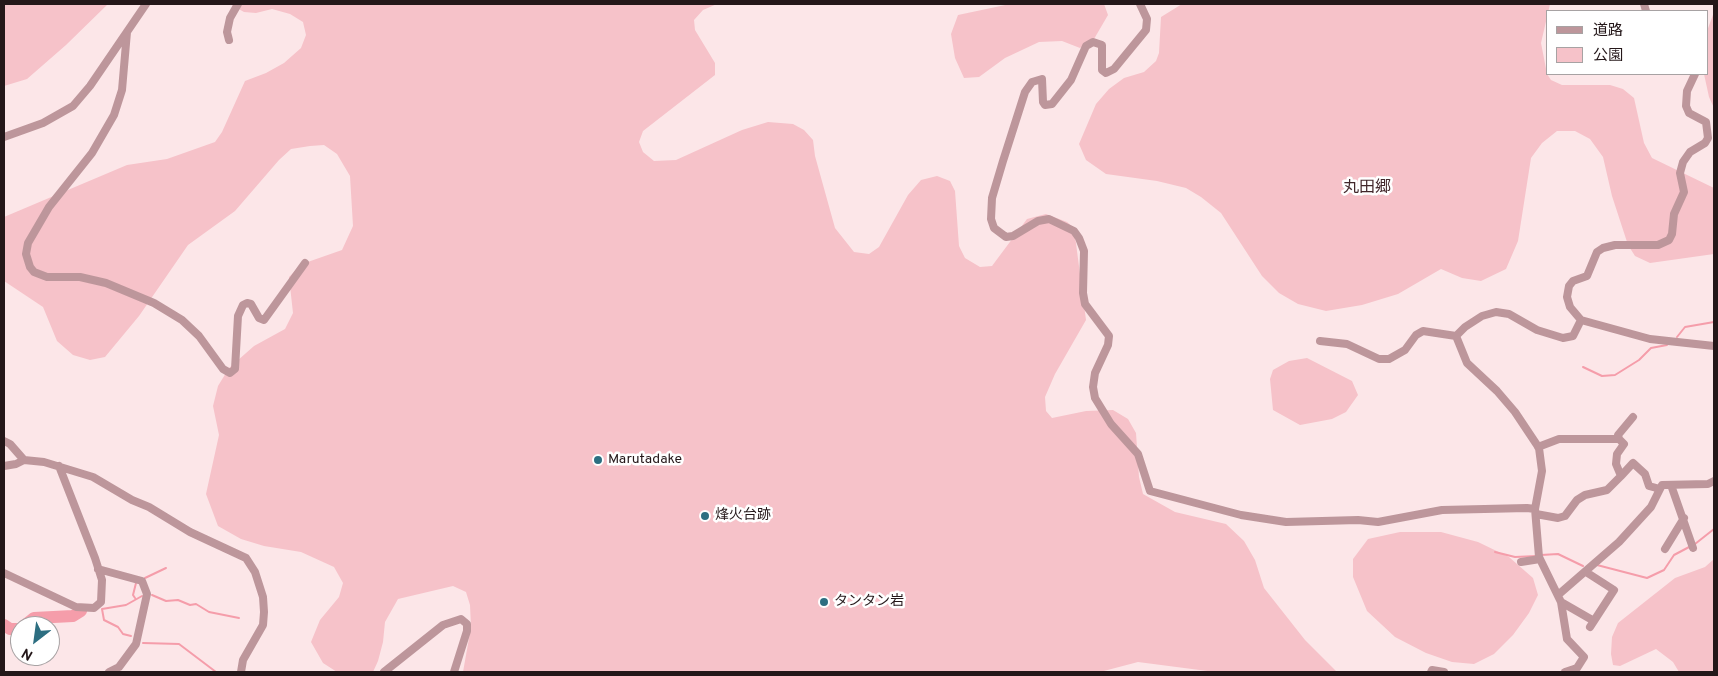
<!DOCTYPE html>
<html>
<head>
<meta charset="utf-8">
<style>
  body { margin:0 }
  #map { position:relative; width:1718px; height:676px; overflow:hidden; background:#fce6e8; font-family:Overpass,"Noto Sans JP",sans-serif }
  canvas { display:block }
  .frame { position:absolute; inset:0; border:5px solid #241719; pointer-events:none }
  .legend { position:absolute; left:1546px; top:10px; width:162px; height:65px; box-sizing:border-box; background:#fff; border:1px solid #a7a2a3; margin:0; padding:6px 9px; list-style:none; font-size:15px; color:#241719 }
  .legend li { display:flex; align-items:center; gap:10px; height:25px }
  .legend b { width:25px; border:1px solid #a7a2a3 }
  .north { position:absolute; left:10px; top:616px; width:50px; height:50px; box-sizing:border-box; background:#fff; border:1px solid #a7a2a3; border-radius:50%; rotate:210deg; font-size:14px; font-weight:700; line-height:20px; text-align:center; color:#241719 }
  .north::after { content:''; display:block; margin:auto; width:18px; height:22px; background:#2d6e81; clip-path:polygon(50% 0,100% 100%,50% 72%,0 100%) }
</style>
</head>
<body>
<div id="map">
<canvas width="1718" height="676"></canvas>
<div class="frame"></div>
<ul class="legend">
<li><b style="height:6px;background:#bd969b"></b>道路</li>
<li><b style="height:14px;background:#f6c2c9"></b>公園</li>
</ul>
<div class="north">N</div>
</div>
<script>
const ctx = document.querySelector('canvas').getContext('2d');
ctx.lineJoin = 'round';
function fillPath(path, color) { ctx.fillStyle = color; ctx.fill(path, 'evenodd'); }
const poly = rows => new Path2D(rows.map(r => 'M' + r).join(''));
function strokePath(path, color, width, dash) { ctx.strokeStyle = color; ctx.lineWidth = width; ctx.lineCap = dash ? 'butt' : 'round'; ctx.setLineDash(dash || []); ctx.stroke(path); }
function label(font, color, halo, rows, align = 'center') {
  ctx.font = font + ' Overpass,"Noto Sans JP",sans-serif'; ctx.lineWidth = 5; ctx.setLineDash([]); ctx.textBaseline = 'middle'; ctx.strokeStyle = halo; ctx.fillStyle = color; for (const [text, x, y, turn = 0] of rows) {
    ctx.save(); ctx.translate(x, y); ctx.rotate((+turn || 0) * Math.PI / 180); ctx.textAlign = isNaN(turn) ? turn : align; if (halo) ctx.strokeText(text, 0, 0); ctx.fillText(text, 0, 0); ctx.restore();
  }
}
fillPath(poly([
  [4,4,108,4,66,45,27,79,4,86],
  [230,4,717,4,703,10,694,20,695,30,715,63,715,75,643,131,639,142,643,152,654,161,676,160,742,130,768,122,793,124,804,130,813,140,815,156,835,228,854,252,869,254,879,247,908,195,921,180,937,176,950,181,955,191,959,246,965,258,980,267,992,266,1027,219,1046,214,1067,222,1074,228,1086,320,1055,374,1045,397,1046,411,1052,418,1086,411,1113,410,1128,419,1136,433,1139,477,1143,494,1175,512,1226,524,1244,541,1255,560,1264,588,1305,640,1337,672,1215,672,1138,662,1100,672,463,672,471,627,470,605,466,592,453,586,398,599,385,622,383,642,378,661,373,672,337,672,323,663,311,642,320,620,339,597,343,583,334,567,301,552,264,546,241,539,218,526,206,494,219,435,213,406,218,386,229,368,254,346,285,329,293,313,289,277,302,264,342,250,353,226,350,176,337,154,324,145,310,146,291,149,279,160,235,211,188,245,139,316,105,357,90,360,73,355,57,341,43,307,4,281,4,217,127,165,167,159,215,142,222,132,245,81,266,73,284,63,301,48,306,35,303,22,290,14,272,9,256,13,244,12],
  [1010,4,1104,4,1108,15,1094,39,1080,48,1062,41,1039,42,1005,58,979,77,964,78,955,58,951,34,958,15],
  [1182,4,1550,4,1541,43,1547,74,1551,80,1562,85,1610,85,1623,89,1634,98,1644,143,1652,158,1714,188,1714,254,1650,263,1635,256,1628,245,1612,196,1603,157,1590,139,1575,131,1557,131,1542,143,1531,158,1518,241,1506,269,1481,281,1462,278,1441,269,1398,294,1362,305,1326,311,1298,304,1279,293,1262,276,1221,213,1201,197,1186,188,1157,181,1106,174,1086,160,1079,144,1096,104,1109,89,1124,78,1144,72,1156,61,1159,53,1161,17],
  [1714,12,1714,108,1709,97,1704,74,1707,74,1707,31],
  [1307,358,1352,381,1358,395,1346,412,1332,419,1300,425,1273,410,1270,379,1273,370,1289,361],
  [1400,532,1441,532,1478,542,1509,557,1533,578,1538,595,1529,613,1513,635,1494,654,1474,664,1452,662,1426,653,1395,637,1367,611,1353,577,1353,559,1368,539],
  [1714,559,1714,672,1679,672,1673,662,1656,649,1620,666,1613,665,1611,654,1612,637,1618,623,1675,578,1705,567]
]), '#f6c2c9');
strokePath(poly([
  [1677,337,1685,327,1714,322],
  [1583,367,1602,376,1615,375,1639,360,1651,348,1667,345],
  [1695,544,1714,529],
  [1495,552,1515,557,1537,556],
  [1541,555,1558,554,1583,566],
  [1597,565,1647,578,1664,570,1674,555,1691,546],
  [145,578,166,568],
  [152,595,166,601,178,600,190,605,196,604,209,612,239,618],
  [135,598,133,595,136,583],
  [102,609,104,620,118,627,123,634,131,636],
  [102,609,126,605,142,596],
  [143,643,179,644,216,672]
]), '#f59daa', 2);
strokePath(poly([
  [4,625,10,629,20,629],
  [24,626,34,618,73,616,81,611]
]), '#f59daa', 12);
strokePath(poly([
  [1140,4,1147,19,1146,30,1114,69,1106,73,1102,70,1102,45,1093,42,1086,46,1071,80,1052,104,1045,105,1043,102,1042,79,1032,82,1025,92,1003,161,992,198,991,219,994,228,1006,237,1013,236,1038,221,1049,219,1074,231,1079,238,1084,251,1083,293,1085,304,1109,336,1108,345,1095,373,1093,387,1095,398,1111,424,1138,454,1150,491,1241,515,1286,522,1358,520,1378,522,1442,510,1527,508,1535,509],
  [1644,4,1646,11],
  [127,32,122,90,114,115,92,153,49,207,28,243,26,254,30,267,34,272,47,277,80,277,106,283,154,303,182,320,199,336,223,369,230,373,235,369,238,316,243,305,247,303,251,304,259,318,264,320,305,263],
  [229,40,227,32,230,18,238,4],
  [1695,74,1687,91,1686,106,1689,113,1706,122,1708,138,1705,143,1690,152,1683,162,1680,173,1684,192,1674,214,1672,234,1669,240,1658,245,1615,245,1603,248,1597,252,1587,276,1573,281,1569,286,1567,297,1570,307,1581,320,1650,339,1714,346],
  [4,137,43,123,73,106,90,86,146,4],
  [1456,336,1467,363,1497,391,1515,412,1539,448,1542,471,1535,509,1539,557,1561,602,1567,639,1584,657,1577,668,1565,672],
  [1320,341,1347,344,1379,359,1389,359,1405,350,1416,335,1423,331,1456,336,1465,327,1482,316,1496,312,1509,314,1537,330,1563,338,1573,336,1581,320],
  [1619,439,1618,435,1633,417],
  [4,441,10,444,24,460],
  [4,466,16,464,24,460,44,462,93,477,132,500,149,507,190,532,246,558,255,572,263,597,264,612,263,625,243,660,241,672],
  [1621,476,1633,463,1645,474,1649,486,1660,489],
  [1671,485,1693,548],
  [1536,514,1558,518,1565,516,1577,500,1585,495,1607,490,1621,476,1616,464,1617,454,1624,444,1619,439,1559,439,1538,447],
  [1665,549,1684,518],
  [1521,562,1540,559],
  [98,569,142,581,147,594,136,644,119,667,109,672],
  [1586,572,1614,590,1590,627],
  [4,573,76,607,94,608,101,602,102,580,95,558,59,466],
  [1558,595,1619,542,1651,507,1662,485,1708,484,1714,481],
  [1561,602,1594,621],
  [384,672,443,625,461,619,467,624,467,631,454,672],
  [1431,672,1432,670,1444,672]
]), '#bd969b', 8);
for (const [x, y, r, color] of [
  [598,460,5,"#2d6e81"],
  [705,516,5,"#2d6e81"],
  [824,602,5,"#2d6e81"]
]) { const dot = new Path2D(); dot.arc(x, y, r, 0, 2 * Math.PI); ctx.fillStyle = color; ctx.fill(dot); strokePath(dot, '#fff', 2); }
label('14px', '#241719', '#fff', [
  ["Marutadake",608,460],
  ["烽火台跡",715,516],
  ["タンタン岩",834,602]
], 'left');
label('16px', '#42272b', '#fff', [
  ["丸田郷",1367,189]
]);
</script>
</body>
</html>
